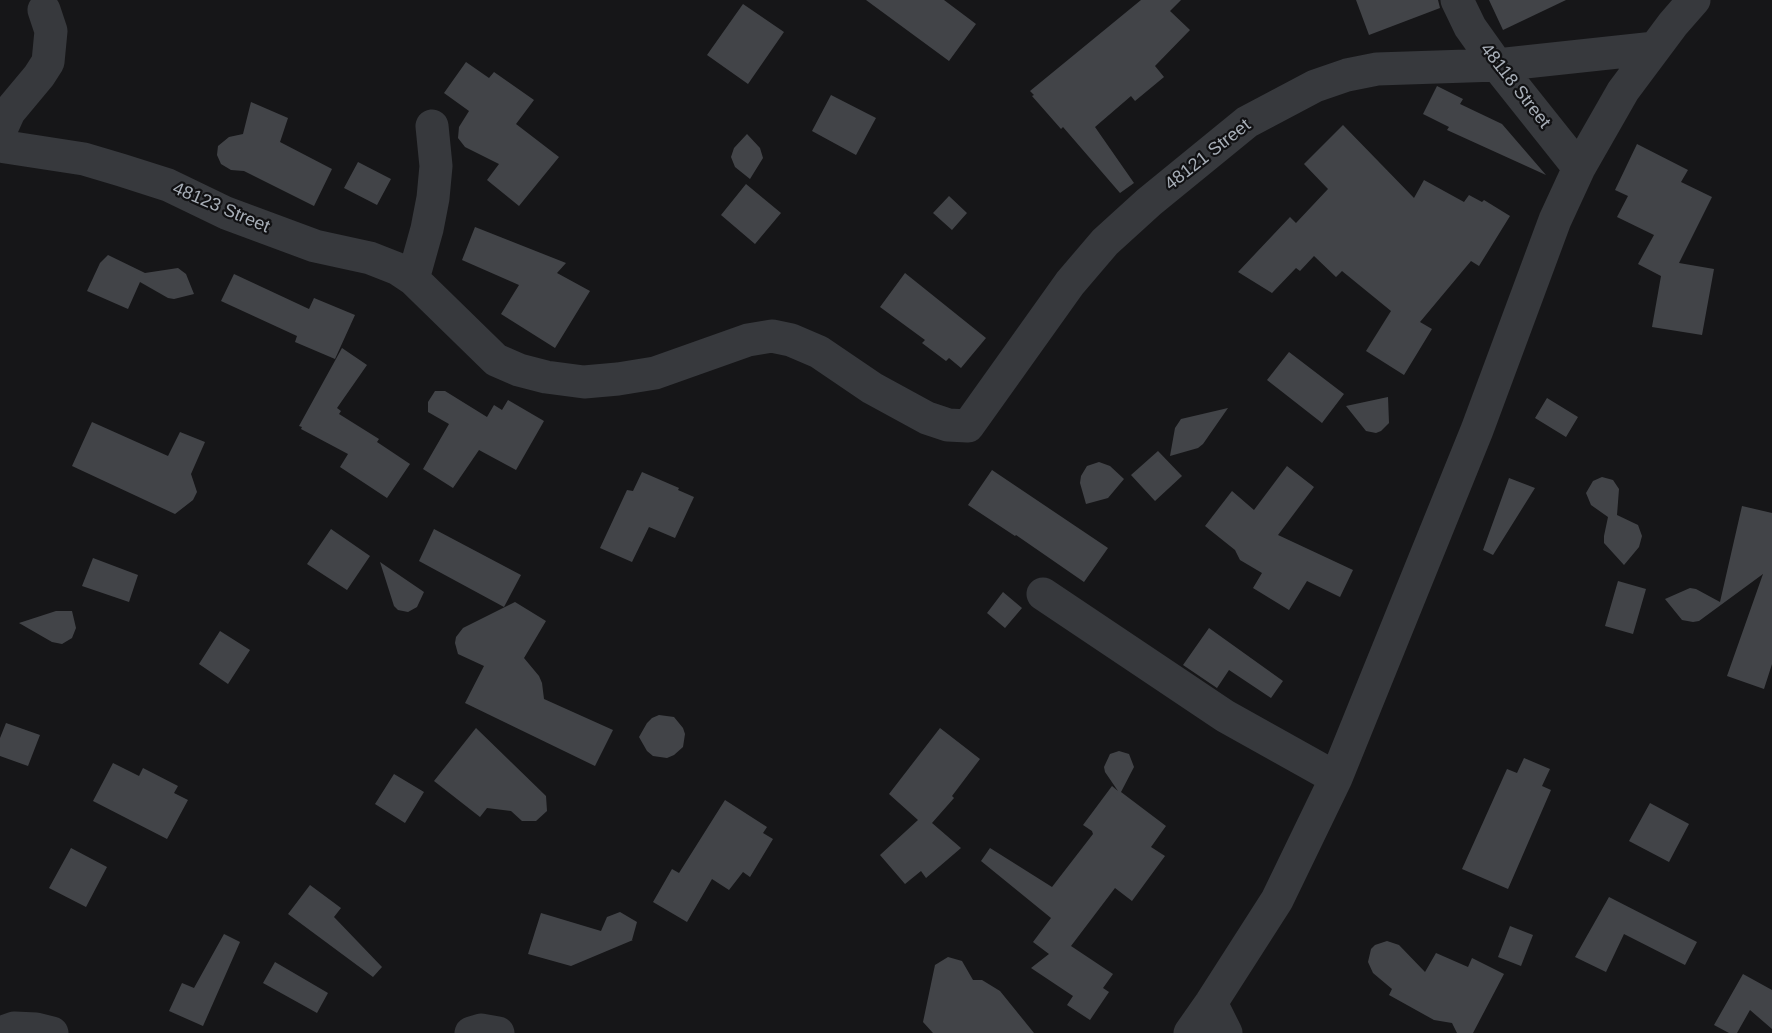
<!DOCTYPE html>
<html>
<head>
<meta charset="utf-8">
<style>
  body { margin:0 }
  canvas { display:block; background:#161618 }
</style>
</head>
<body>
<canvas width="1772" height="1033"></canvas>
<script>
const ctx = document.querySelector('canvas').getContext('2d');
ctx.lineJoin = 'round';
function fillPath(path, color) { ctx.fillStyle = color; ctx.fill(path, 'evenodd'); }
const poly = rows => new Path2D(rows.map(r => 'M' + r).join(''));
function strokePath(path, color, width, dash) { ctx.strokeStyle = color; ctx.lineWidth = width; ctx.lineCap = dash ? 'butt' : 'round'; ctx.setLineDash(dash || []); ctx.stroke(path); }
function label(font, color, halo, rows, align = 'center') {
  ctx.font = font + ' Arial,sans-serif'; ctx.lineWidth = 4.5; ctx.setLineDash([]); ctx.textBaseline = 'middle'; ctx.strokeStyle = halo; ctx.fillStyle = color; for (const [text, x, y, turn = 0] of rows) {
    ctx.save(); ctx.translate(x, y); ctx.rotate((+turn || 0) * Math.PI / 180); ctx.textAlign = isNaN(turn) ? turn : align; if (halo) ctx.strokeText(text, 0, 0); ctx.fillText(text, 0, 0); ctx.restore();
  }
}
fillPath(poly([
  [866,0,944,0,976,24,949,61],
  [1141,0,1181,0,1170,11,1190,30,1155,66,1164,77,1135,101,1131,96,1095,127,1134,183,1120,193,1063,127,1061,129,1032,96,1034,95,1030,91],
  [1356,0,1438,0,1440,8,1369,35],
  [1489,0,1566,0,1503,30],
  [743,4,784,32,748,84,707,55],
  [466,62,489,78,494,72,534,100,516,124,559,157,519,206,487,180,499,164,465,147,458,138,459,127,469,111,444,93],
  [1437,86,1463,99,1460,104,1502,124,1546,175,1447,130,1449,127,1423,114],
  [831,95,876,118,856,155,812,131],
  [251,102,288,118,280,142,332,169,314,206,244,171,231,170,221,164,217,155,218,146,229,137,243,134],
  [1343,125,1414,198,1424,180,1464,202,1469,195,1482,202,1484,200,1510,216,1479,266,1471,261,1420,322,1432,329,1404,375,1366,351,1391,311,1342,271,1336,277,1314,256,1300,271,1296,268,1272,293,1238,272,1290,217,1296,223,1328,189,1304,164],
  [747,134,760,148,763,158,750,179,735,167,731,157,734,148],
  [1637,144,1688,170,1681,182,1712,197,1679,263,1714,269,1702,335,1652,327,1661,276,1638,264,1654,235,1617,217,1628,196,1615,190],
  [358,162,391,179,377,205,344,188],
  [746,184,781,213,755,244,721,215],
  [949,196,967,213,952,230,933,213],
  [475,227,566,263,557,273,590,291,555,348,501,314,519,285,462,260],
  [108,255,145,273,178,268,186,274,194,294,174,299,168,298,140,282,128,309,87,291,100,263],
  [905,273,986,338,961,368,949,358,946,361,922,343,925,340,880,307],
  [234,274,309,309,314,298,355,315,335,359,295,342,297,336,221,301],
  [342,348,367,365,337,408,341,411,339,414,379,439,377,442,410,464,387,498,340,467,348,454,301,429,302,427,299,426],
  [1289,352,1344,394,1322,423,1267,380],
  [435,391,445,391,487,417,494,405,502,410,508,400,544,421,516,470,479,450,453,488,423,469,449,424,428,412,428,402],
  [1388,397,1389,423,1381,431,1376,433,1366,431,1346,406],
  [1547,398,1578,417,1566,437,1535,418],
  [1228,408,1203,444,1198,448,1170,456,1175,428,1181,419],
  [92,422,168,456,180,432,205,442,191,474,197,492,193,500,175,514,72,466],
  [1158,451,1182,476,1155,501,1131,475],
  [1099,462,1110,466,1124,479,1108,498,1086,504,1080,483,1081,476,1087,466],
  [1287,466,1314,487,1278,535,1353,570,1340,597,1307,581,1289,610,1253,588,1262,573,1240,560,1235,550,1205,526,1232,491,1254,510],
  [992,470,1108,548,1084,582,1016,535,1015,536,968,505],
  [642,472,679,488,678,490,694,497,675,538,649,527,632,562,600,548,627,490,633,491],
  [1602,477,1613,480,1619,489,1617,515,1638,525,1642,536,1639,547,1624,565,1604,543,1604,536,1608,517,1591,505,1586,493,1593,481],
  [1509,478,1535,488,1493,555,1483,550],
  [1742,506,1772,513,1772,664,1764,689,1727,676,1763,574,1699,621,1693,622,1682,620,1665,599,1690,588,1696,589,1720,602],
  [331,529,370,556,347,590,307,564],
  [434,529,521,575,504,607,419,561],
  [93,558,138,575,129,602,82,586],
  [380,562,424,592,417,607,408,612,398,610,394,606],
  [1618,581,1646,589,1633,634,1605,626],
  [1003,592,1022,608,1005,628,987,613],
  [515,602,546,621,524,658,539,676,542,683,544,699,613,730,595,766,465,703,484,666,458,654,455,643,456,637,463,628],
  [56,611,72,611,76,628,72,638,62,644,52,642,19,623],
  [1209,628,1283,681,1271,698,1229,670,1217,688,1183,665],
  [220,631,250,650,228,684,199,664],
  [659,715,674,717,683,728,685,734,683,747,674,755,667,758,653,756,647,751,639,737,647,723,652,718],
  [6,723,40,735,28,766,0,756,0,738],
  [476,728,546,796,547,811,536,821,522,821,511,811,487,808,480,817,434,781],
  [940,728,980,759,952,796,954,798,932,823,961,848,926,878,921,871,905,884,880,855,918,820,889,794],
  [1119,751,1129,754,1134,767,1121,792,1166,826,1151,847,1165,856,1132,901,1115,888,1071,946,1113,974,1103,988,1109,992,1090,1020,1067,1005,1073,996,1031,968,1049,954,1033,942,1051,918,981,861,990,848,1052,887,1093,834,1092,831,1083,825,1112,786,1118,791,1105,772,1104,767,1110,754],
  [1524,758,1550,769,1542,786,1551,790,1508,889,1462,869,1507,769,1517,773],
  [113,763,139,776,143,768,178,786,174,793,188,800,167,839,93,801],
  [394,774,424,792,405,823,375,804],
  [725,800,767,827,763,833,773,839,750,877,743,872,729,890,712,879,687,922,653,902,672,869,679,873],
  [1650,803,1689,824,1669,862,1629,841],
  [71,848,107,867,86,907,49,888],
  [310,885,341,908,334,917,382,967,373,977,288,914],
  [1609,897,1697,942,1685,965,1624,934,1606,972,1575,957],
  [620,912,637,922,632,940,633,940,571,966,528,954,541,913,601,931,607,917],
  [1510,926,1533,935,1521,966,1498,957],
  [224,934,240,942,203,1026,169,1011,182,983,194,988],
  [1387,941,1399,945,1425,972,1436,953,1468,967,1472,958,1504,974,1473,1033,1457,1033,1452,1023,1434,1020,1389,995,1392,989,1373,973,1368,962,1371,949,1375,945],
  [948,957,962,961,973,980,982,980,1000,991,1034,1033,933,1033,923,1022,935,965],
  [275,962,328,993,317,1013,263,983],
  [1743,974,1772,990,1772,1029,1750,1010,1737,1033,1729,1033,1714,1025]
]), '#424448');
strokePath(poly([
  [1457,0,1470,27,1497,65,1579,168],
  [0,132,9,112,39,76,48,62,51,31,44,10],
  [0,146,84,159,121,170,168,185,226,213,315,246,370,258,398,269,413,279,496,360,519,370,546,377,584,382,618,379,655,373,748,340,772,336,791,340,819,352,872,388,927,418,948,425,968,426,1070,283,1105,242,1149,202,1247,122,1315,86,1347,75,1377,69,1497,65,1655,48],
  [413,279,427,229,433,198,436,166,432,126],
  [1043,594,1225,716,1336,778],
  [1211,1003,1226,1033],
  [0,1033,14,1028,36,1029,52,1033],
  [471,1033,481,1030,498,1033],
  [1190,1033,1211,1003,1277,900,1336,778,1477,430,1555,220,1579,168,1623,91,1673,24,1694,0]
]), '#37393d', 33);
label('18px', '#a8afb8', '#111113', [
  ["48118 Street",1515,86,52],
  ["48121 Street",1208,155,-38],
  ["48123 Street",221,208,23]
]);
</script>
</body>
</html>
